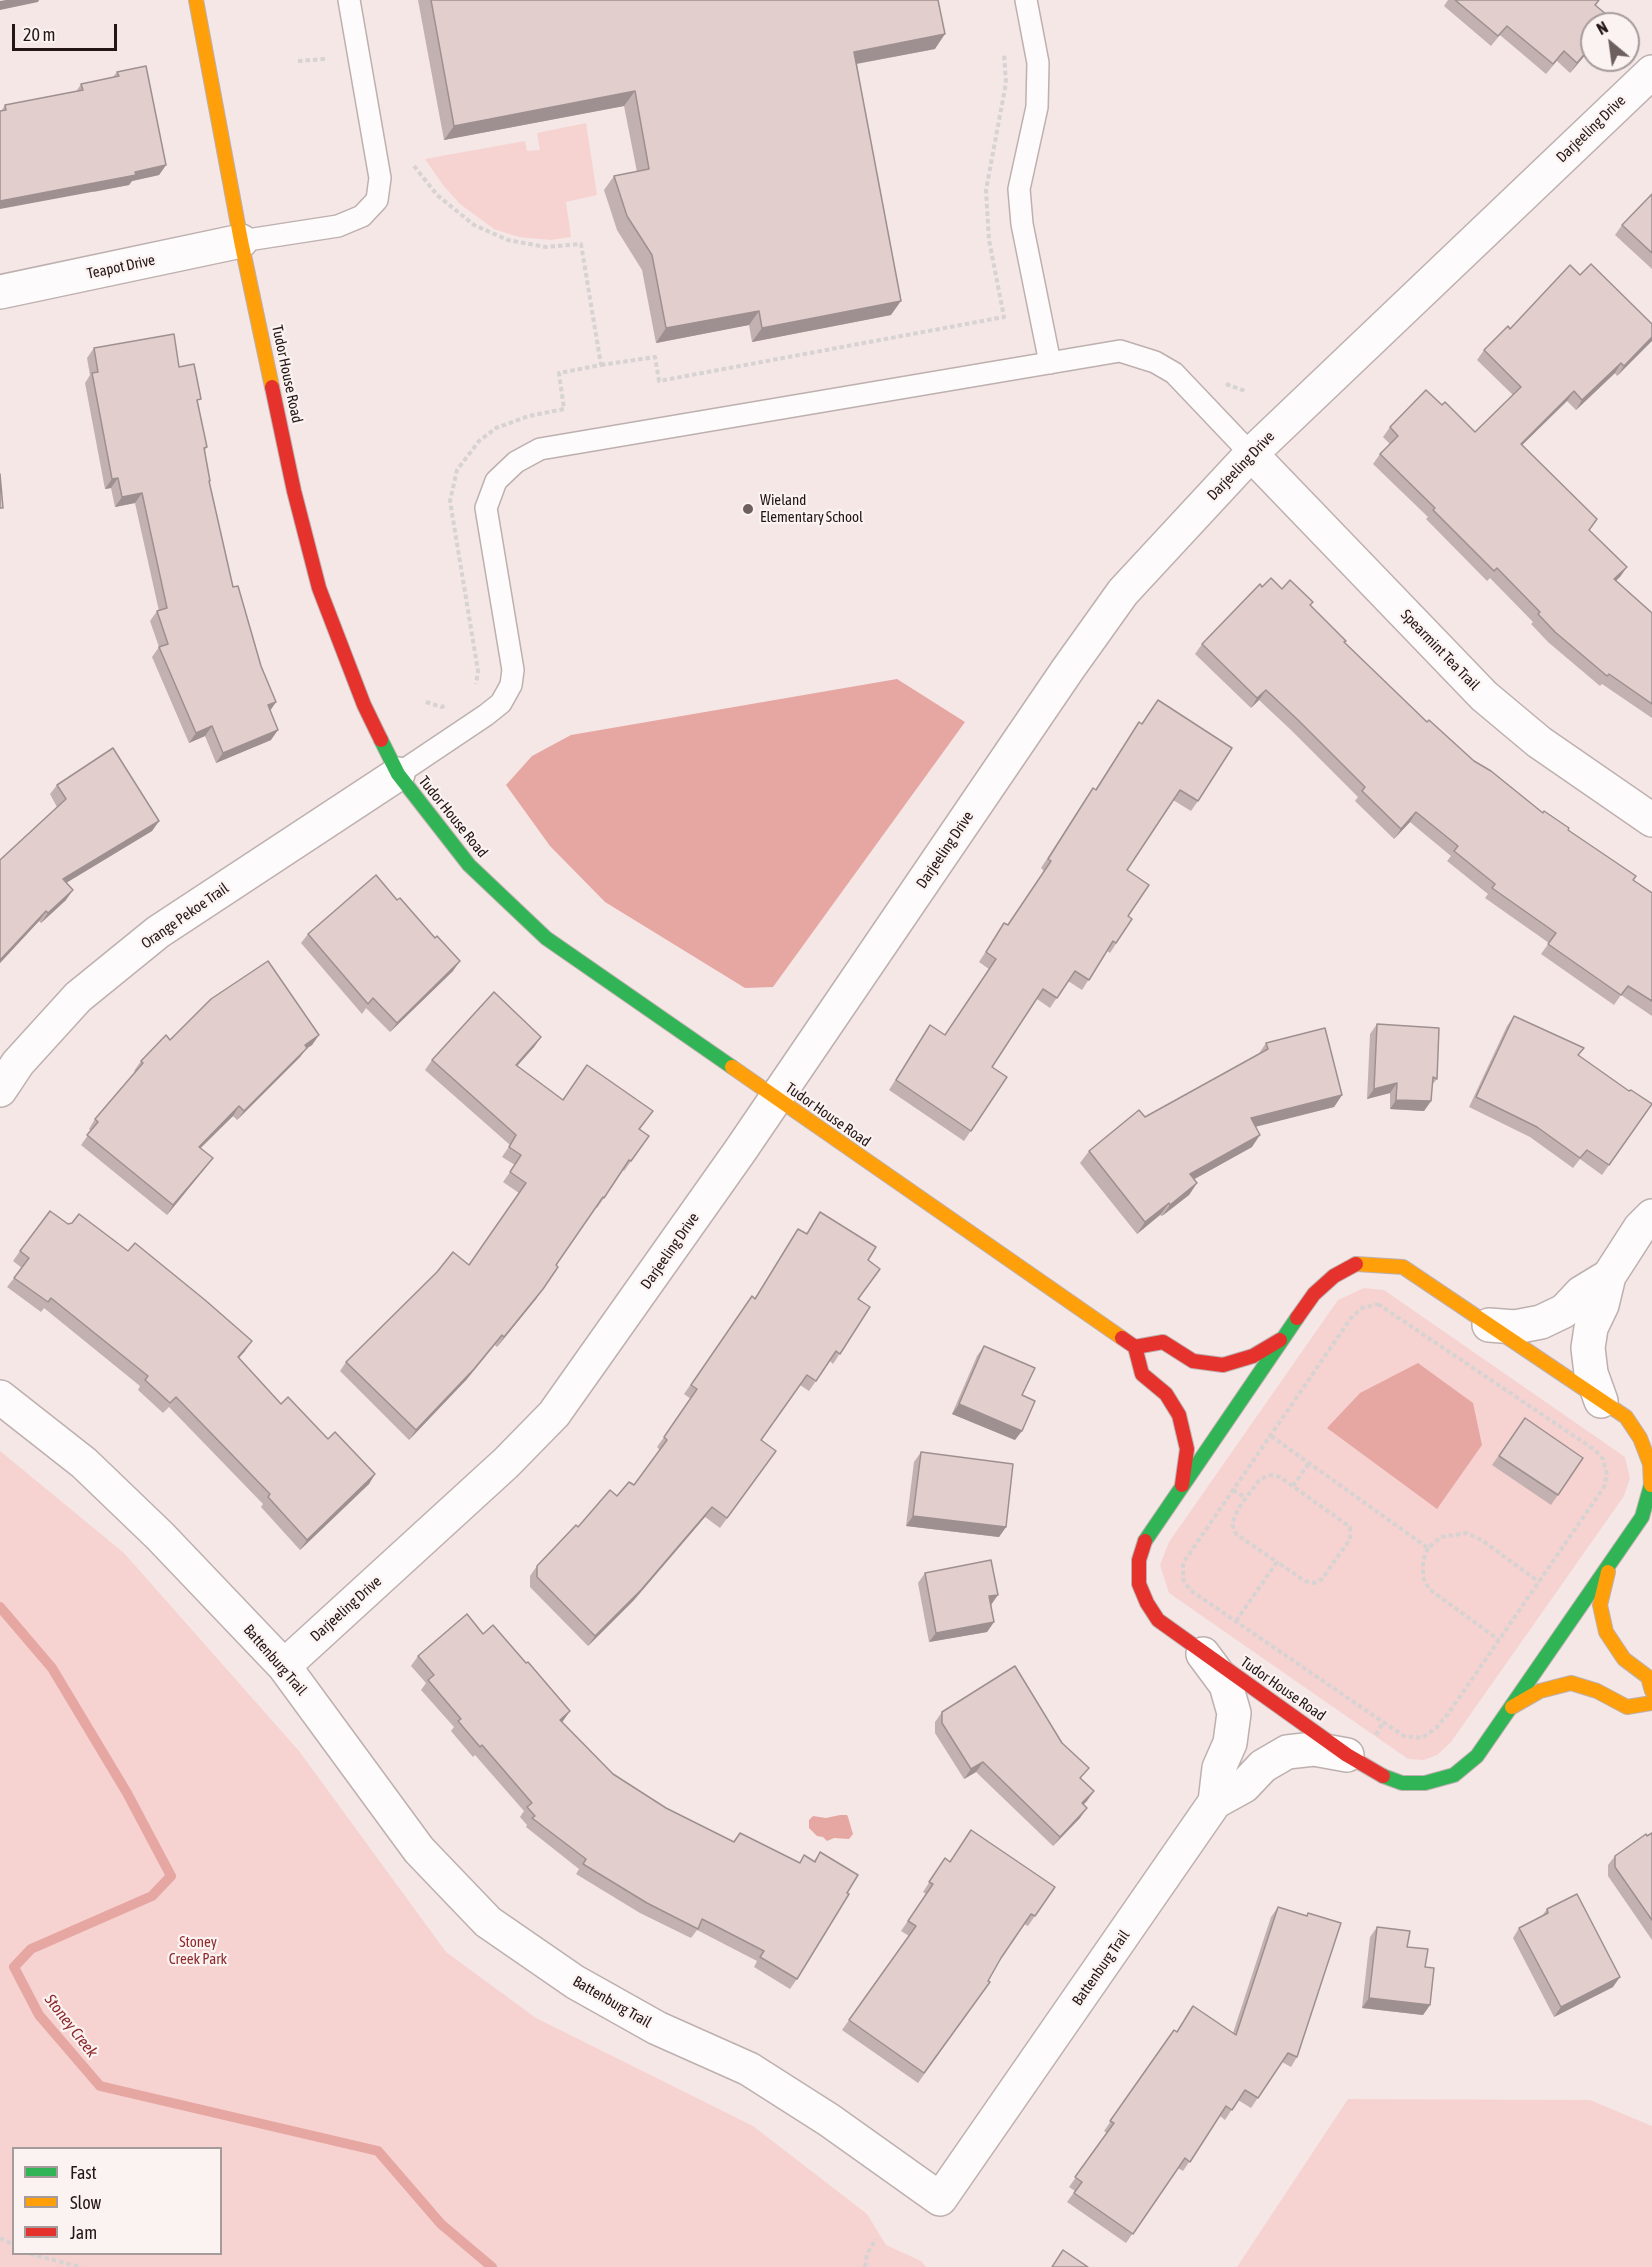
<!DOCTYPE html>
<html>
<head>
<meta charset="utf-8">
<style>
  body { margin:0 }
  #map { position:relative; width:1652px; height:2267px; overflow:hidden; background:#f4e7e6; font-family:"Asap Condensed",sans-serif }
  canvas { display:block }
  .legend { position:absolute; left:12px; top:2147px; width:210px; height:108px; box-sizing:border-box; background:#fbf3f2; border:2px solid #a59b9a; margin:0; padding:8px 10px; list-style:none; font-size:18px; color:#241615 }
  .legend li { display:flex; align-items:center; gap:12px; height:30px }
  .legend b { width:30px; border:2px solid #a59b9a }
  .north { position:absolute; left:1580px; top:12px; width:60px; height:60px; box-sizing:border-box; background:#fbf3f2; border:2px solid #a59b9a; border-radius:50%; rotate:331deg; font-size:16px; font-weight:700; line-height:24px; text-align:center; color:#241615 }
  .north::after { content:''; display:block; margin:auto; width:21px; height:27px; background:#6d5f5e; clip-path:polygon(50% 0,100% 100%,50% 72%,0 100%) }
  .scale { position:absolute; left:12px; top:24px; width:105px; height:27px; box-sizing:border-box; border:3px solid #241615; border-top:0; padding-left:8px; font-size:18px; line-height:21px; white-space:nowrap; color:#241615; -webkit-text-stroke:4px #fbf3f2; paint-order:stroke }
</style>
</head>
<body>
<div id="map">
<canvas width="1652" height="2267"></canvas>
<ul class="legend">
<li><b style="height:8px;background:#30b455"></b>Fast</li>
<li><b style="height:8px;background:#ff9f0a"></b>Slow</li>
<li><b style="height:8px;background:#e5322d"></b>Jam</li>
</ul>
<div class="north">N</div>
<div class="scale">20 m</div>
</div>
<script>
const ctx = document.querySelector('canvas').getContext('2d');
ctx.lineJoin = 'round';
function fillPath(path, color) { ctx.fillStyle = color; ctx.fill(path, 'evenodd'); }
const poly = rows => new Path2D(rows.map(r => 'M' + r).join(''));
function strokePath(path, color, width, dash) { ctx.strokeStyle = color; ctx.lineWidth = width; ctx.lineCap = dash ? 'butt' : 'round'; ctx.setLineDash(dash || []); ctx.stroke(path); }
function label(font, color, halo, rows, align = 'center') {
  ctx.font = font + ' "Asap Condensed",sans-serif'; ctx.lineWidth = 4.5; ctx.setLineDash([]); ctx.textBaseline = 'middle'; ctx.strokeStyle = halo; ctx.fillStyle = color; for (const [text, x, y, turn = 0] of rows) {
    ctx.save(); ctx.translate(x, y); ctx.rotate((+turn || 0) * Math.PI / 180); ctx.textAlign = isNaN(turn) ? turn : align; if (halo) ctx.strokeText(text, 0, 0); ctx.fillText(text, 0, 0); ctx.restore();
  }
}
fillPath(poly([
  [586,123,597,195,566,202,571,237,551,240,519,237,494,229,460,204,443,185,425,159,525,141,527,151,540,150,537,133],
  [1364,1288,1384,1290,1625,1457,1630,1478,1624,1496,1451,1742,1437,1755,1424,1760,1408,1759,1169,1593,1160,1565,1169,1542,1338,1300],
  [0,1451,124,1553,299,1751,446,1952,536,2018,753,2126,867,2214,886,2245,921,2261,926,2267,0,2267],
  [14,2148,220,2148,220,2254,14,2254],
  [1348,2099,1590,2100,1652,2126,1652,2267,1237,2267]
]), '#f6d3d1');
fillPath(poly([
  [897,679,965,722,773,987,745,988,605,902,550,846,506,785,532,756,571,735],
  [1418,1363,1473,1403,1482,1445,1437,1509,1327,1428,1360,1393],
  [840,1815,847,1815,848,1817,853,1834,849,1839,834,1838,827,1841,823,1837,817,1836,809,1828,809,1820,813,1816,826,1818]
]), '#e6a7a3');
strokePath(poly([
  [0,1607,52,1668,127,1793,171,1876,152,1896,31,1949,14,1967,39,2015,100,2086,378,2151,441,2224,492,2267]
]), '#e6a7a3', 10);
const lane = poly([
  [1026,0,1038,63,1037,107,1019,189,1022,224,1050,363],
  [241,241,338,226,362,216,377,200,380,178,349,0],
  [398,774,486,715,501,703,511,685,513,670,486,508,496,481,516,462,540,449,1120,351,1155,362,1174,373,1251,454]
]);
const street = poly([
  [0,292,241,241],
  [1251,454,1484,696,1539,742,1652,820],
  [0,1090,18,1063,78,997,158,932,398,774],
  [1489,1325,1515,1327,1541,1322,1564,1311,1581,1293,1609,1276],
  [0,1397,84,1463,160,1536,284,1666,419,1850,488,1922,575,1982,657,2028,749,2069,829,2120,940,2199,1215,1802,1244,1786,1263,1766,1287,1752,1314,1749,1347,1755],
  [1601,1401,1591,1373,1588,1348,1591,1328,1602,1305,1609,1276,1640,1228,1652,1216],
  [1203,1654,1226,1685,1234,1713,1230,1743,1219,1768,1215,1802],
  [284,1666,506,1463,554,1414,740,1151,1068,669,1123,592,1251,454,1652,72]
]);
const fast = poly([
  [381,740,398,774,469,865,546,938,732,1067],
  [1145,1541,1297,1318],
  [1383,1776,1402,1783,1425,1783,1454,1775,1477,1756,1642,1517,1651,1485]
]);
const slow = poly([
  [196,0,241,241,272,387],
  [732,1067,1122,1338],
  [1356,1264,1403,1267,1626,1417,1640,1438,1650,1464,1651,1485],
  [1608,1572,1600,1605,1606,1632,1624,1659,1648,1677,1652,1691],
  [1512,1707,1540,1691,1571,1683,1597,1691,1627,1707,1652,1703]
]);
const jam = poly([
  [272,387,294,491,319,588,364,705,381,740],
  [1297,1318,1314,1294,1334,1276,1356,1264],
  [1122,1338,1135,1347,1142,1374,1166,1394,1179,1415,1187,1449,1182,1485],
  [1135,1347,1163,1342,1193,1361,1223,1365,1253,1356,1280,1340],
  [1145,1541,1139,1560,1139,1584,1147,1603,1158,1620,1347,1755,1383,1776]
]);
strokePath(lane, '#bdb0af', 24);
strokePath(street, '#bdb0af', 36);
strokePath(fast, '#bdb0af', 16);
strokePath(slow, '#bdb0af', 16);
strokePath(jam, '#bdb0af', 16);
strokePath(poly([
  [298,61,325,59],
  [414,166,437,195,474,225,508,240,546,247,581,244,601,365,559,373,564,409,529,416,496,428,479,441,457,470,450,501,478,671,476,684],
  [601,365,655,357,659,381,1004,317,989,240,986,190,1006,83,1004,53],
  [1226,384,1245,391],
  [426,702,442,707,446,705],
  [1378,1304,1595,1450,1603,1459,1607,1475,1604,1487,1448,1714,1436,1728,1422,1738,1404,1736,1383,1722,1190,1590,1183,1579,1183,1563,1351,1318,1362,1308,1378,1304],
  [1271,1436,1428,1548,1441,1537,1467,1533,1483,1541,1539,1582],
  [1293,1486,1309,1463],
  [1233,1490,1246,1498],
  [1428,1548,1423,1561,1423,1577,1429,1589,1499,1640],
  [1236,1621,1277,1562,1236,1534,1232,1524,1238,1509,1260,1479,1271,1475,1280,1477,1350,1527,1350,1539,1322,1579,1314,1583,1305,1581,1277,1562],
  [1376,1735,1383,1722],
  [0,2238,14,2245],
  [30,2254,81,2267],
  [865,2267,867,2254,876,2239]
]), '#d6d3d2', 4, [4.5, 3]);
strokePath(lane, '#fdfbfb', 21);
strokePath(street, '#fdfbfb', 33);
strokePath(fast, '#30b455', 14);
strokePath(slow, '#ff9f0a', 14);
strokePath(jam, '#e5322d', 14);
fillPath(poly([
  [418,0,938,0,935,49,857,64,891,315,752,342,749,325,656,343,642,270,617,230,604,190,614,176,637,172,624,106,444,140],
  [1448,0,1599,0,1596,5,1592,47,1570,73,1557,61,1546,74,1500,35,1491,46,1444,6],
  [117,72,166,165,159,175,132,181,129,185,94,192,2,110,5,105,76,92,81,84,113,77],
  [1652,194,1652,269,1615,235,1622,225],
  [1510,329,1652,340,1617,376,1615,373,1576,410,1567,401,1522,445,1589,530,1627,567,1616,581,1652,613,1652,718,1602,684,1600,686,1548,642,1531,624,1533,622,1490,578,1487,581,1426,519,1428,517,1373,464,1380,454,1390,444,1383,437,1390,427,1442,405,1475,432,1513,395,1477,360,1484,350],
  [94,348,179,367,198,403,207,447,205,450,209,483,233,587,261,666,276,702,270,711,271,740,216,763,205,736,189,743,152,657,159,647,150,621,157,611,159,611,135,503,115,507,111,488,105,489,85,383,90,375,87,358],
  [1262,587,1282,589,1310,606,1345,643,1427,722,1474,761,1543,813,1568,830,1633,880,1652,893,1652,1016,1621,995,1614,1005,1541,954,1549,943,1485,898,1488,894,1447,861,1451,856,1410,822,1394,839,1355,801,1358,797,1291,730,1259,700,1251,708,1195,654,1202,644],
  [1139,722,1198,801,1191,811,1173,800,1127,870,1128,916,1132,919,1110,953,1107,951,1082,990,1068,981,1050,1008,1037,999,992,1067,1007,1077,964,1141,889,1090,930,1025,945,1035,989,969,979,962,1004,923,1007,925,1044,871,1041,868,1086,798,1095,790],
  [57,785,159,821,152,831,66,883,66,900,41,923,39,921,0,963,0,860,57,807,50,794],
  [397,900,453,971,390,1032,366,1008,362,1014,301,943,308,934],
  [1514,1016,1578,1055,1629,1091,1652,1104,1602,1175,1580,1159,1573,1168,1530,1137,1469,1107,1507,1026],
  [1377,1024,1437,1079,1432,1085,1431,1101,1424,1111,1390,1109,1390,1093,1367,1099,1370,1034],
  [319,1035,312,1045,306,1049,300,1057,237,1120,233,1116,201,1148,206,1167,167,1215,81,1145,91,1131,89,1129,95,1119,135,1072,134,1071,141,1061,170,1040],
  [541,1037,534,1047,517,1066,563,1100,646,1121,640,1129,649,1136,624,1171,623,1170,597,1208,596,1207,556,1265,536,1299,497,1347,495,1345,467,1379,409,1440,340,1371,346,1362,469,1265,519,1193,503,1182,515,1165,502,1157,510,1145,425,1070,432,1060],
  [1266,1043,1342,1095,1334,1107,1256,1126,1252,1147,1194,1179,1197,1183,1189,1195,1162,1216,1160,1215,1137,1234,1080,1163,1089,1151,1145,1117,1258,1055],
  [820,1212,868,1260,859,1299,870,1307,833,1364,830,1361,809,1391,800,1385,761,1440,776,1451,720,1528,705,1517,634,1600,588,1646,530,1587,530,1576,537,1566,578,1527,617,1496,634,1485,660,1450,657,1447,691,1399,684,1394,752,1296,755,1298,798,1229,806,1234],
  [68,1224,245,1351,238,1358,281,1404,375,1474,369,1484,300,1550,261,1507,263,1504,169,1407,163,1413,138,1390,140,1386,44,1308,41,1312,7,1287,22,1268,13,1261,20,1251],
  [984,1346,1022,1395,1015,1440,952,1414,977,1356],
  [1525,1418,1583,1458,1551,1505,1492,1465],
  [921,1452,1006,1527,999,1537,906,1526,914,1462],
  [925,1573,991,1605,994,1622,987,1632,929,1642,918,1583],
  [483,1634,526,1663,570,1711,562,1722,613,1774,666,1808,733,1842,740,1833,799,1863,804,1855,814,1861,820,1852,797,1979,790,1989,754,1967,757,1961,697,1930,691,1938,640,1913,576,1874,579,1869,526,1827,527,1825,520,1817,524,1811,475,1755,473,1757,451,1731,454,1727,421,1690,426,1683,411,1666,418,1656],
  [942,1712,1082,1779,1094,1791,1083,1805,1080,1818,1053,1846,976,1772,964,1779,935,1733,935,1722],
  [1652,1833,1652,1940,1608,1876,1608,1865,1615,1856],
  [945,1858,950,1862,1055,1887,1028,1926,1024,1924,1001,1958,988,1981,990,1982,918,2083,842,2030,909,1936,901,1931,926,1894,923,1892],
  [1278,1907,1306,1916,1308,1913,1297,2057,1291,2067,1282,2062,1251,2108,1238,2100,1225,2120,1220,2116,1183,2171,1178,2168,1126,2243,1067,2202,1075,2191,1069,2187,1107,2133,1104,2131,1174,2030,1177,2032,1193,2006,1233,2033,1271,1917],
  [1547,1909,1613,1987,1554,2017,1513,1938,1519,1928,1542,1916],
  [1377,1927,1407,1947,1425,1967,1430,2005,1423,2015,1362,2008,1370,1937]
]), '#c2b1b0');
fillPath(poly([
  [6,0,39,0,38,2,0,10,0,1],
  [945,34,935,49,844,66,854,52],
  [1592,45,1592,47,1570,73,1577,63],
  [635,91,624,106,444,140,454,126],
  [166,165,159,175,132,181,129,185,0,209,0,201],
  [901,301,891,315,752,342,762,328],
  [759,311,749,325,656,343,666,328],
  [1652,337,1652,341,1617,376,1624,366],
  [1621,363,1615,373,1576,410,1582,400],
  [1574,391,1567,401,1514,453,1521,444],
  [118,478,111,488,105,489,112,479],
  [142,493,135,503,115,507,122,497],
  [1627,567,1620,577,1607,589,1614,579],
  [1266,690,1259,700,1251,708,1257,698],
  [276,702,269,712,268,705],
  [212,726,205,736,189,743,196,733],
  [278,730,271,740,216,763,223,753],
  [1416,812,1410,822,1394,839,1401,829],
  [159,821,152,831,56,889,63,879],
  [73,890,66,900,41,923,48,913],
  [46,911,39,921,0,963,0,960],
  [460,961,453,971,390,1032,397,1023],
  [319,1035,312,1045,306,1049,300,1057,237,1120,244,1111,305,1045],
  [541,1037,534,1047,509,1075,516,1065],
  [1397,1083,1390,1093,1367,1099,1374,1089],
  [1342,1095,1334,1107,1243,1130,1251,1118],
  [1396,1100,1431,1101,1424,1111,1390,1109],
  [239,1106,233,1116,192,1156,199,1147],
  [1260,1135,1252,1147,1182,1186,1190,1174],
  [213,1158,206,1167,167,1215,173,1205],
  [1197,1183,1189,1195,1162,1216,1170,1205],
  [1169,1203,1160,1215,1137,1234,1145,1222],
  [543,1289,536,1299,497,1347,504,1337],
  [502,1335,467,1379,409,1440,416,1430],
  [252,1341,245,1351,231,1367,238,1357],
  [959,1404,1022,1431,1015,1440,952,1414],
  [375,1474,369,1484,300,1550,307,1540],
  [712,1507,705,1517,634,1600,588,1646,595,1636],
  [913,1516,1006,1527,999,1537,906,1526],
  [998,1595,991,1605,982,1606,989,1596],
  [994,1622,987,1632,929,1642,936,1633],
  [570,1711,563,1721,553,1730,560,1720],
  [983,1762,976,1772,964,1779,971,1769],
  [1094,1791,1087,1801,1075,1813,1082,1803],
  [1087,1808,1080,1818,1053,1846,1060,1837],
  [1620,1977,1613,1987,1554,2017,1561,2007],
  [1369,1998,1430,2005,1423,2015,1362,2008]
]), '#9e9090');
const building = poly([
  [431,0,938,0,945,34,854,52,901,301,762,328,759,311,666,328,652,255,627,216,614,176,649,169,635,91,454,126,431,0],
  [1455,0,1599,0,1595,5,1613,20,1610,24,1592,24,1592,45,1577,63,1564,51,1553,64,1507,26,1498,36,1455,0],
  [146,66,166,165,135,172,136,175,0,201,0,111,6,110,5,105,83,90,81,84,119,76,117,72,146,66],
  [1652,194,1652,253,1622,225,1652,194],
  [1591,264,1652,324,1652,337,1624,366,1621,363,1582,400,1574,391,1521,444,1597,519,1589,530,1627,567,1614,579,1652,613,1652,704,1609,674,1607,676,1555,632,1538,614,1540,612,1497,568,1494,571,1433,510,1435,508,1380,454,1398,436,1390,427,1426,390,1442,405,1445,402,1475,432,1521,387,1484,350,1508,326,1510,329,1570,265,1580,275,1591,264],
  [174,334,179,367,194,364,201,399,197,400,207,447,204,448,210,481,209,481,233,587,238,586,261,666,276,702,268,705,278,730,223,753,212,726,196,733,159,647,168,644,157,611,167,608,142,493,122,497,118,478,112,479,92,373,98,372,94,348,174,334],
  [0,474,3,508,0,508,0,474],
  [1271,578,1282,589,1290,580,1313,602,1310,605,1346,641,1344,642,1427,722,1429,720,1474,761,1491,771,1543,813,1544,811,1569,828,1568,830,1636,876,1633,880,1652,893,1652,1001,1628,986,1621,995,1548,944,1556,933,1492,888,1495,884,1454,851,1458,846,1416,812,1401,829,1362,791,1365,787,1298,720,1266,690,1257,698,1202,644,1260,584,1262,587,1271,578],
  [1158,700,1232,748,1198,801,1180,790,1127,870,1149,885,1128,916,1132,919,1116,943,1113,941,1089,980,1075,971,1057,998,1043,989,992,1067,1007,1077,971,1131,896,1080,930,1025,945,1035,996,959,986,952,1004,923,1008,925,1051,861,1048,859,1093,788,1096,790,1139,722,1142,724,1158,700],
  [113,748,159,821,63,879,73,890,48,913,46,911,0,960,0,860,66,799,57,785,113,748],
  [376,875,397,900,400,898,435,938,437,936,460,961,397,1023,373,998,368,1004,308,934,376,875],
  [268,961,319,1035,305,1045,307,1048,244,1111,239,1106,199,1147,213,1158,173,1205,87,1135,98,1122,95,1119,143,1063,141,1061,166,1035,170,1040,211,999,268,961],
  [494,992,541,1037,516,1065,563,1100,587,1065,653,1111,639,1129,649,1136,631,1161,629,1160,604,1198,603,1197,556,1265,558,1267,543,1289,504,1337,502,1335,474,1369,416,1430,346,1362,437,1272,453,1252,469,1265,526,1183,510,1172,521,1155,509,1147,516,1135,432,1060,494,992],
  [1514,1016,1584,1048,1578,1055,1629,1091,1631,1090,1652,1104,1609,1165,1587,1150,1580,1158,1537,1127,1476,1097,1514,1016],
  [1377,1024,1439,1028,1437,1079,1433,1077,1431,1101,1396,1100,1397,1083,1374,1089,1377,1024],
  [1325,1028,1342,1095,1251,1118,1260,1135,1190,1174,1197,1183,1170,1205,1169,1203,1145,1222,1089,1151,1139,1110,1145,1117,1268,1049,1266,1043,1325,1028],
  [50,1211,68,1224,72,1223,79,1214,128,1251,135,1243,205,1300,252,1341,238,1357,281,1404,288,1397,328,1439,335,1432,375,1474,307,1540,268,1497,270,1494,176,1397,170,1403,145,1380,148,1376,51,1298,48,1302,14,1278,29,1258,20,1251,50,1211],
  [820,1212,876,1247,868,1260,880,1269,858,1299,870,1307,840,1354,836,1351,816,1381,807,1375,761,1440,776,1451,727,1518,712,1507,641,1590,595,1636,537,1577,537,1566,576,1525,578,1527,610,1490,617,1496,629,1482,634,1485,667,1440,664,1437,697,1389,691,1385,752,1296,755,1299,798,1229,807,1234,820,1212],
  [984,1346,1035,1368,1022,1395,1035,1401,1022,1431,959,1404,984,1346],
  [1525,1418,1583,1458,1558,1495,1499,1456,1525,1418],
  [921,1452,1013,1464,1006,1527,913,1516,921,1452],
  [991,1560,998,1595,989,1596,994,1622,936,1633,925,1573,991,1560],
  [467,1614,483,1634,493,1625,526,1663,528,1662,570,1711,560,1720,613,1774,666,1808,734,1842,740,1833,800,1863,804,1855,815,1862,820,1852,858,1875,847,1893,849,1894,797,1979,760,1957,764,1951,702,1919,698,1929,647,1903,583,1864,586,1859,532,1818,535,1816,527,1807,532,1803,482,1745,480,1747,458,1721,461,1719,428,1680,434,1675,418,1656,467,1614],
  [1015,1666,1062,1743,1089,1768,1080,1778,1094,1791,1082,1803,1087,1808,1060,1837,983,1762,971,1769,942,1723,942,1712,1015,1666],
  [971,1830,1055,1887,1035,1916,1031,1914,1001,1958,988,1981,990,1982,924,2073,849,2020,916,1926,908,1921,933,1884,929,1882,945,1858,950,1862,971,1830],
  [1652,1833,1652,1920,1615,1867,1615,1856,1646,1834,1647,1836,1652,1833],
  [1577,1894,1620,1977,1561,2007,1519,1928,1548,1913,1547,1909,1577,1894],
  [1278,1907,1307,1916,1308,1913,1341,1923,1297,2057,1288,2053,1258,2098,1245,2090,1232,2110,1226,2106,1190,2162,1185,2158,1133,2234,1074,2193,1082,2182,1075,2177,1114,2123,1110,2121,1174,2030,1177,2032,1193,2006,1236,2035,1278,1907],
  [1377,1927,1410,1931,1407,1947,1428,1949,1425,1967,1434,1968,1430,2005,1369,1998,1377,1927],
  [1063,2250,1088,2267,1052,2267,1063,2250]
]);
fillPath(building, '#e2cecd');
strokePath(building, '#9e9090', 1.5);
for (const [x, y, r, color] of [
  [748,509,6,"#6d5f5e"]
]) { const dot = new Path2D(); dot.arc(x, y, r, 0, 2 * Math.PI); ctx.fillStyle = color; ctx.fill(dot); strokePath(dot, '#fbf3f2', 2); }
label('15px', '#241615', '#fbf3f2', [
  ["Darjeeling Drive",1591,129,-44],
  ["Teapot Drive",121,267,-12],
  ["Tudor House Road",287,374,78],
  ["Darjeeling Drive",1241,466,-46],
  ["Spearmint Tea Trail",1440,650,46],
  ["Tudor House Road",453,817,51],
  ["Darjeeling Drive",945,850,-56],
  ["Orange Pekoe Trail",185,916,-35],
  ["Tudor House Road",828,1115,35],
  ["Darjeeling Drive",670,1251,-55],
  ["Darjeeling Drive",346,1609,-42],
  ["Battenburg Trail",275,1660,49],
  ["Tudor House Road",1283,1689,35],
  ["Battenburg Trail",1101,1968,-55],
  ["Battenburg Trail",612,2002,30]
]);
label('15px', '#241615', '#fbf3f2', [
  ["Wieland",760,500],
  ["Elementary School",760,517]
], 'left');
label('15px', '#902b2d', '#fbf3f2', [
  ["Stoney",198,1942],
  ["Creek Park",198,1959]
]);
label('italic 16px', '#8d282b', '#fbf3f2', [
  ["Stoney Creek",71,2026,52]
]);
</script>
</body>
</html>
